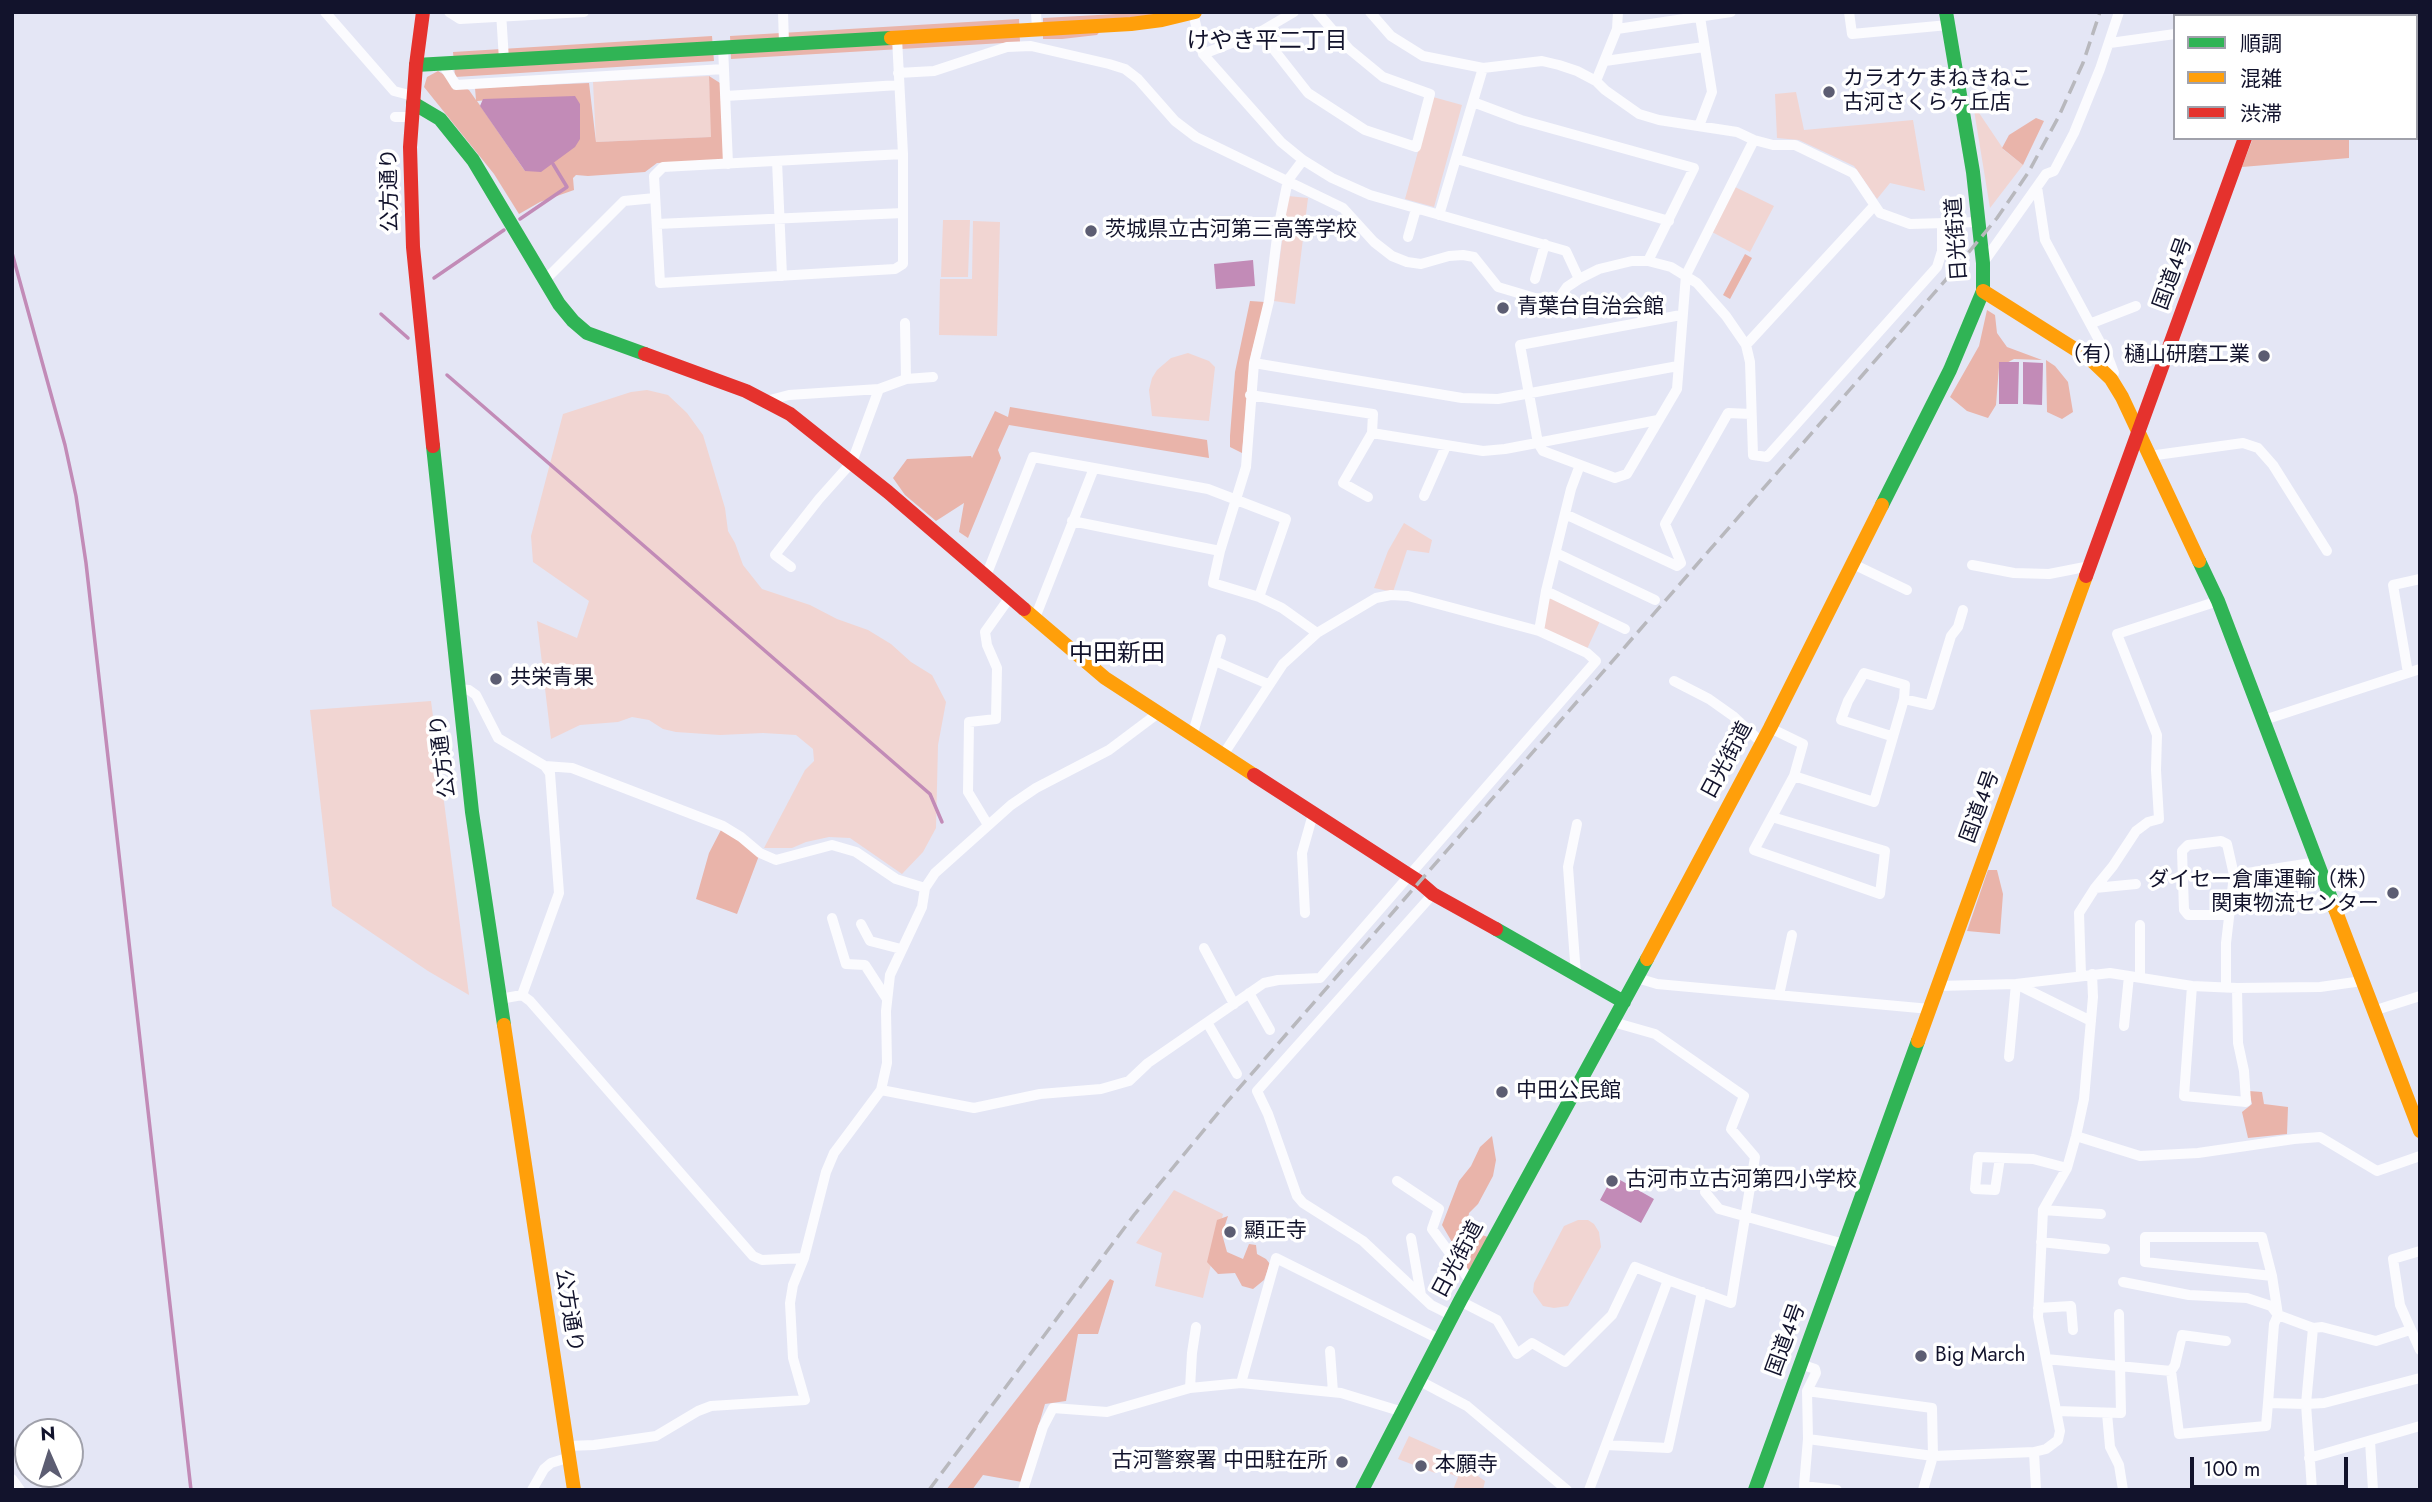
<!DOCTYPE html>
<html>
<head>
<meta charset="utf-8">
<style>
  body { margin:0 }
  #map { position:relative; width:2432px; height:1502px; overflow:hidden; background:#e4e6f5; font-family:Jost,"Noto Sans JP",sans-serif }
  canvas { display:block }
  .frame { position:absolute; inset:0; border:14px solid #12132c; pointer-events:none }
  .legend { position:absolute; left:2173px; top:14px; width:245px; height:126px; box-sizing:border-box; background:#fff; border:2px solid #a0a1ab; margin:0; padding:9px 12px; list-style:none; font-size:21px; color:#12132c }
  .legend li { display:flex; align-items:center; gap:14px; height:35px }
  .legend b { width:35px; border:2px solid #a0a1ab }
  .north { position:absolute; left:14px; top:1418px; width:70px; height:70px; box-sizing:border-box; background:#fff; border:2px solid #a0a1ab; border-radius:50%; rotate:357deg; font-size:19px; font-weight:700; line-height:28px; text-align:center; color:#12132c }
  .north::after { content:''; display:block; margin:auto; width:24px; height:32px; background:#5c5d72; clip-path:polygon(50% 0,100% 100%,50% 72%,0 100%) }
  .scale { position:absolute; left:2190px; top:1457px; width:158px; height:32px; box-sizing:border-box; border:4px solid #12132c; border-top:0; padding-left:9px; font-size:21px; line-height:24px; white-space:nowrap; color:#12132c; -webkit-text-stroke:5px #fff; paint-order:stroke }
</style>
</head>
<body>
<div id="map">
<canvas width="2432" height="1502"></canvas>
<div class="frame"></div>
<ul class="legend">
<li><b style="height:9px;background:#30b455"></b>順調</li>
<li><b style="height:9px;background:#ff9f0a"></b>混雑</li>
<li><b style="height:9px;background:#e5322d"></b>渋滞</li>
</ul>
<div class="north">N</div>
<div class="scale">100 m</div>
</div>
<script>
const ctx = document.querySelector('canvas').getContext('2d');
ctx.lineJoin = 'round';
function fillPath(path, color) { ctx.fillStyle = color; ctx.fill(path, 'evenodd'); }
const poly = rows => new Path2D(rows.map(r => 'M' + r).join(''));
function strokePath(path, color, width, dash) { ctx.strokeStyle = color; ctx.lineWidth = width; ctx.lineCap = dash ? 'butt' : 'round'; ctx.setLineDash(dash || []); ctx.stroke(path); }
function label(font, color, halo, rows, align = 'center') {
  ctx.font = font + ' Jost,"Noto Sans JP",sans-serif'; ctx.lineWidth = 7; ctx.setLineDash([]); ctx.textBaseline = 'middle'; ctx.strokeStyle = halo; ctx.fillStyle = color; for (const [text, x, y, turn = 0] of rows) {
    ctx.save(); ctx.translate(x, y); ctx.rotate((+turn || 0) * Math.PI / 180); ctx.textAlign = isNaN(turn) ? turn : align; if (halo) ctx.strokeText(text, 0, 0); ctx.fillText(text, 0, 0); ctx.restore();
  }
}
fillPath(poly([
  [709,76,712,137,596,142,593,82],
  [1796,92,1804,130,1913,120,1925,191,1890,183,1877,199,1854,166,1799,140,1777,138,1775,94],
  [1433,97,1462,105,1434,207,1405,199],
  [1973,104,2004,150,2023,165,1990,208],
  [1735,187,1774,206,1750,252,1712,232],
  [1288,196,1308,198,1295,304,1274,301],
  [943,220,970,220,968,277,941,277],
  [973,221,1000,222,997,336,939,335,940,279,972,279],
  [1188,353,1209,361,1215,367,1209,421,1152,416,1149,390,1152,378,1157,370,1171,358],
  [647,390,668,395,687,413,703,435,725,508,728,531,735,543,743,565,762,589,810,605,837,619,868,630,891,644,911,662,932,675,946,702,938,745,936,828,923,852,902,874,850,838,829,837,806,842,792,848,764,848,805,770,814,761,813,749,796,735,763,733,720,735,676,732,663,729,649,720,632,717,618,722,580,725,551,739,537,621,577,638,589,601,533,562,531,536,563,414,631,392],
  [1404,523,1432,540,1429,553,1407,550,1393,592,1374,588,1388,551],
  [1548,595,1600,621,1587,649,1541,630],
  [431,701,469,995,428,971,332,906,310,710],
  [1174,1190,1223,1214,1203,1298,1155,1286,1162,1253,1136,1243],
  [1578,1220,1588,1220,1594,1224,1599,1232,1601,1247,1568,1306,1554,1308,1543,1306,1533,1292,1534,1283,1564,1226],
  [1409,1436,1443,1451,1485,1481,1483,1490,1453,1490,1458,1477,1440,1470,1435,1473,1398,1459]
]), '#f1d5d2');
fillPath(poly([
  [1153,12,1180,12,1108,22,1097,35,1062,39,1043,39,1043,18],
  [1019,19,1020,42,731,59,730,36],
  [712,36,714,61,455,77,453,52],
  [438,71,469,90,476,100,475,88,589,83,596,142,711,137,709,76,720,83,724,160,657,163,645,172,588,176,576,175,573,178,574,190,540,202,519,214,494,174,424,87,427,77],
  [501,99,525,171,477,101],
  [2036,118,2044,121,2023,165,2002,148,2009,135],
  [2253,138,2349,138,2349,158,2242,167],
  [1745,254,1752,258,1730,299,1723,295],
  [1250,301,1265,302,1251,355,1242,453,1230,447,1230,436,1235,372],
  [1987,310,1995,315,1997,333,2007,347,2042,360,2014,359,1999,367,1996,405,1988,418,1967,411,1950,397,1979,346],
  [2046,360,2055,366,2068,382,2073,412,2062,419,2047,412],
  [1010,407,1207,440,1209,458,1009,425,998,450,1001,458,968,538,959,532,964,503,936,521,905,495,893,478,907,459,971,456,972,458,995,411,1008,417],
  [723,826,760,853,737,914,696,899,709,853],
  [1988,870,1997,870,2003,894,2000,934,1967,931],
  [2249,1091,2262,1092,2264,1104,2288,1107,2287,1134,2248,1138,2242,1112,2252,1104],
  [1492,1136,1496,1160,1493,1176,1478,1204,1469,1213,1467,1230,1488,1237,1469,1271,1442,1225,1459,1181,1471,1166,1480,1147],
  [1228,1216,1222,1234,1227,1252,1243,1259,1249,1244,1256,1245,1257,1254,1266,1259,1270,1264,1264,1280,1253,1289,1242,1286,1235,1273,1218,1274,1207,1262,1217,1220],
  [1110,1279,1114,1281,1098,1334,1078,1334,1066,1401,1045,1404,1022,1482,983,1475,972,1490,946,1490]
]), '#e9b4aa');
fillPath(poly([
  [575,96,580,104,580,139,575,147,541,172,525,171,480,106,483,99],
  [1253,260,1255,286,1216,289,1214,264],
  [1999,362,2019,362,2018,404,1999,404],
  [2023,362,2043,363,2042,405,2023,404],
  [1613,1176,1654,1199,1641,1223,1600,1200]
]), '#c28bb7');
strokePath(poly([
  [520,219,567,187,553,164],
  [12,253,65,445,76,496,86,563,191,1490],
  [434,278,504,230],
  [381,314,408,338],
  [447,375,930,794,942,822]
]), '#c28bb7', 3.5);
strokePath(poly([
  [325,12,394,91,413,96],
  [449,12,460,19,584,12],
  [501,12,504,60],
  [783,12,784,43],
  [1036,12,1037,29],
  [1370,12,1391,36,1423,56,1483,68,1542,61,1559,65,1577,71,1596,81,1605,90,1639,114,1659,120,1737,132,1754,140,1773,145,1795,145,1853,173,1880,213,1910,224,1979,222],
  [1849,12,1852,34,1948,25],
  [1193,13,1203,54,1281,142,1303,160,1332,178,1370,195,1566,251,1579,279,1599,269,1632,261,1648,261,1694,168,1521,120,1473,102],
  [2189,16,2189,12],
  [1617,29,1731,12],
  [1260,32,1308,93,1365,130,1416,147,1430,94,1383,77,1349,49,1317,12],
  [897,38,903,154,903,264,895,269,660,283,654,176,663,167,903,154],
  [2110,43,2175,34],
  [723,46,728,164],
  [1203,54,1260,32,1294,12],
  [1605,61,1704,47],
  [442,63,456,85,724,69],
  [898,73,934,71,1007,47,1031,46,1109,64,1125,69,1138,79,1175,121,1196,137,1343,208,1374,242,1392,256,1407,262,1421,264,1449,256,1463,255,1474,257,1498,287,1555,304,1567,287,1579,279],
  [1596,81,1617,29,1618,12],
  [726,96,899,85],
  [395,117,412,117],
  [1699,126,1712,92,1700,17],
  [1457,159,1669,221],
  [777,161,782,276],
  [2037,187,2045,240,2108,357,2114,373,2111,379],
  [1439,215,1483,68],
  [657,224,903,213],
  [1408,237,1416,209],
  [1648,261,1671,267,1697,283,1726,316,1746,345,1750,362,1753,455,1767,457,1937,267,1942,251,1942,223],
  [1983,263,2046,174,2054,171,2074,133,2100,69,2119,12],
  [1535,279,1545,244],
  [545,280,624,201,655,198],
  [1681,315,1520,345,1538,443,1543,451,1615,478,1627,474,1677,389,1686,275,1754,140],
  [905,323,906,379],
  [2092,323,2136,306],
  [1746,345,1874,206],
  [1254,363,1269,301,1278,229,1288,180,1303,160],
  [1250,395,1373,414,1372,433,1483,451,1505,449,1658,420],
  [766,401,789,395,879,389],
  [2149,456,2243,443,2258,448,2273,465,2327,551],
  [1424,496,1446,446],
  [1368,497,1343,483,1372,433],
  [1565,514,1677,566,1681,563,1665,524,1728,413,1751,414],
  [1072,521,1220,551],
  [1556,553,1655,600],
  [1853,564,1907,590],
  [1972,565,2014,573,2049,574,2090,566],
  [791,567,775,555,819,499,852,462,879,389,906,379,933,377],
  [986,576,1033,457,1094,468],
  [1546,591,1625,629],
  [1035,618,1094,468,1208,489,1286,519,1259,597],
  [1539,631,1546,591,1571,489,1580,465],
  [1317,633,1282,608,1259,597,1213,583,1220,551,1246,467,1254,363,1462,398,1498,399,1678,366],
  [1215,661,1268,684],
  [2408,673,2393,585,2420,579],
  [1674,681,1709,699,1733,716,1762,743],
  [458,689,469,690,476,695,498,738,545,766,572,768,723,826,741,837,760,853,776,860,832,845,856,852,896,879,925,888],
  [2264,720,2420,669],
  [1770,728,1803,744,1794,776,1874,802,1904,699,1930,705,1951,636,1958,627,1963,610],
  [1192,736,1221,639],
  [1891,736,1841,720,1848,701,1864,673,1905,685,1904,699],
  [1772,817,1885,851,1880,894,1754,850,1794,776],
  [988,825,968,792,969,722,996,719,997,668,987,645,985,632,1010,597],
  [2234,875,2318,862],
  [2095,888,2136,884],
  [1433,894,1257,1091,1268,1114,1297,1196,1303,1203,1363,1241,1431,1305,1453,1316],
  [1305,913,1302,853,1313,814],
  [832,918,846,964,865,965,887,999],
  [861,924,870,941,901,949],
  [2140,925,2140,977],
  [1204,948,1234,1004],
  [1576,975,1568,867,1577,824],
  [2081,975,2079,913,2095,888,2113,866,2136,831,2148,822,2159,819,2156,770,2157,735,2117,634,2218,601],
  [1637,978,1657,984,1930,1009],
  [1938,986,2016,984,2110,973,2192,986,2237,988,2320,987,2362,981],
  [2192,986,2184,1096,2246,1102,2244,1071,2238,1043,2237,988],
  [2226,987,2226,943,2234,875,2227,844,2221,841,2188,845,2182,851,2184,910,2188,915,2229,915],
  [1249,993,1270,1030],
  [522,995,559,893,550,773,545,766],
  [1779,995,1792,935],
  [500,999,522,995,530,1001,753,1256,762,1260,804,1258],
  [2373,1011,2420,996],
  [1208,1024,1237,1074],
  [2124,1026,2129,976],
  [2009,1057,2016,984,2091,1021],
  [881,1090,974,1108,1040,1094,1101,1089,1129,1081,1148,1063,1264,983,1278,980,1320,978,1596,661,1587,653,1539,631,1408,596,1391,595,1376,598,1317,633,1283,664,1223,755],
  [2076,1136,2140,1156,2198,1153,2294,1139,2320,1137,2377,1171,2420,1156],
  [2000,1158,1995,1190,1975,1189,1978,1157,2033,1159,2067,1168],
  [1397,1181,1439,1209,1432,1229,1471,1282],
  [1705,1192,1719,1209,1844,1244],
  [2043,1210,2101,1214],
  [1411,1238,1421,1295],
  [2041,1242,2105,1249],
  [2420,1251,2393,1259,2400,1305,2420,1350],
  [2123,1282,2189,1295,2247,1298,2271,1306,2278,1315,2313,1328,2322,1327,2376,1341,2410,1330],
  [1460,1301,1497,1320,1517,1354,1532,1343,1565,1362,1612,1315,1635,1267,1668,1280],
  [2038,1308,2071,1306,2073,1330],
  [2313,1328,2306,1404,2324,1403,2420,1378],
  [1330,1351,1333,1392],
  [2046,1359,2171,1371,2179,1434,2266,1426,2268,1403,2306,1404,2312,1490],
  [1800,1364,1815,1369,1816,1373,1807,1391,1808,1439,1933,1456,2034,1452,2046,1449,2058,1440,2060,1431,2038,1317,2043,1210,2067,1168,2076,1136,2084,1099,2093,997,2092,974],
  [2171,1371,2175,1365,2182,1335,2226,1341],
  [1418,1380,1467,1406,1567,1490],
  [1241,1383,1276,1258,1441,1340],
  [1190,1388,1192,1353,1196,1327],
  [1807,1391,1932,1408,1933,1456,1923,1490],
  [2268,1403,2274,1324,2278,1315,2272,1276,2262,1237,2145,1237,2145,1262,2272,1276],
  [2056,1411,2121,1413,2119,1314],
  [2107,1413,2110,1447,2119,1465,2123,1490],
  [1808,1439,1804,1486,1837,1490],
  [2370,1441,2373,1490],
  [1606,1445,1668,1448,1702,1292],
  [568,1446,594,1445,656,1436,698,1411,711,1406,805,1400,793,1358,790,1303,793,1285,804,1258,826,1172,834,1153,881,1090,887,1063,886,1011,890,975,922,907,925,888,935,873,1011,805,1036,788,1109,750,1157,714],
  [2034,1452,2036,1490],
  [2309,1458,2420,1426],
  [12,1479,20,1490],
  [532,1490,544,1469,551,1463,570,1457],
  [1023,1490,1043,1427,1053,1408,1107,1412,1190,1388,1241,1383,1341,1393,1403,1412],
  [1589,1490,1668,1280,1731,1303,1755,1157,1731,1129,1744,1096,1655,1034,1613,1022]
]), '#fbfbfe', 10);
strokePath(poly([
  [2282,16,2283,12],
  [416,65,891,38],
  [413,103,440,119,473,160,559,304,573,321,587,333,645,354],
  [433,446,472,812,504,1025],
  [1882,505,1950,370,1983,291,1983,263,1973,172,1946,12],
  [2199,561,2218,601,2335,909],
  [1496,929,1624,1002],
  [1362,1490,1460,1301,1647,959],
  [1755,1490,1918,1041]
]), '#30b455', 14);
strokePath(poly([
  [891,38,1131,24,1162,20,1195,12],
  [1983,291,2089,358,2111,379,2122,397,2199,561],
  [1024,609,1105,678,1254,775],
  [2335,909,2420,1131],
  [1647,959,1770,728,1882,505],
  [504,1025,574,1490],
  [1918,1041,2086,576]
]), '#ff9f0a', 14);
strokePath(poly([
  [423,12,416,65,410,147,413,247,433,446],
  [645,354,746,391,790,414,888,492,1024,609],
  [2086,576,2245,138],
  [1254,775,1418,881,1433,894,1496,929]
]), '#e5322d', 14);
strokePath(poly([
  [929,1490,1134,1215,1227,1102,1950,275,1997,218,2028,173,2059,116,2083,63,2100,12]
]), '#b8b8bd', 3.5, [14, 7]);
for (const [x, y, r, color] of [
  [1829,92,7,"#5c5d72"],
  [1091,231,7,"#5c5d72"],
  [1503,308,7,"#5c5d72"],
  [2264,356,7,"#5c5d72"],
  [496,679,7,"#5c5d72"],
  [2393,893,7,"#5c5d72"],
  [1502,1092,7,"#5c5d72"],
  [1612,1181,7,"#5c5d72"],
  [1230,1232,7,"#5c5d72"],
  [1921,1356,7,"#5c5d72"],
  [1342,1462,7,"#5c5d72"],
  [1421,1466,7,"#5c5d72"]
]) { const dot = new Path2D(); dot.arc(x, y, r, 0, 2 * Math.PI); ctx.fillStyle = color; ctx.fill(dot); strokePath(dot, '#fff', 2.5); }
label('21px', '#12132c', '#fff', [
  ["カラオケまねきねこ",1843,80],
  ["古河さくらヶ丘店",1843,104],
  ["茨城県立古河第三高等学校",1105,231],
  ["青葉台自治会館",1517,308],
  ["（有）樋山研磨工業",2250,356,"right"],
  ["共栄青果",510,679],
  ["ダイセー倉庫運輸（株）",2379,881,"right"],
  ["関東物流センター",2379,905,"right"],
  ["中田公民館",1516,1092],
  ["古河市立古河第四小学校",1626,1181],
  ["顯正寺",1244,1232],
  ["Big March",1935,1356],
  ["古河警察署 中田駐在所",1328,1462,"right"],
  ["本願寺",1435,1466]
], 'left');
label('21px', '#12132c', '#fff', [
  ["公方通り",391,190,-91],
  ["日光街道",1958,239,-94],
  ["国道4号",2174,274,-70],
  ["公方通り",444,756,-97],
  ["日光街道",1728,761,-62],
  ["国道4号",1981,807,-70],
  ["日光街道",1459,1260,-62],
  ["公方通り",568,1311,81],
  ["国道4号",1787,1340,-70]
]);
label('23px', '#12132c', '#fff', [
  ["けやき平二丁目",1267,42]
]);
label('24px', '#12132c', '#fff', [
  ["中田新田",1117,655]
]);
</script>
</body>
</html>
